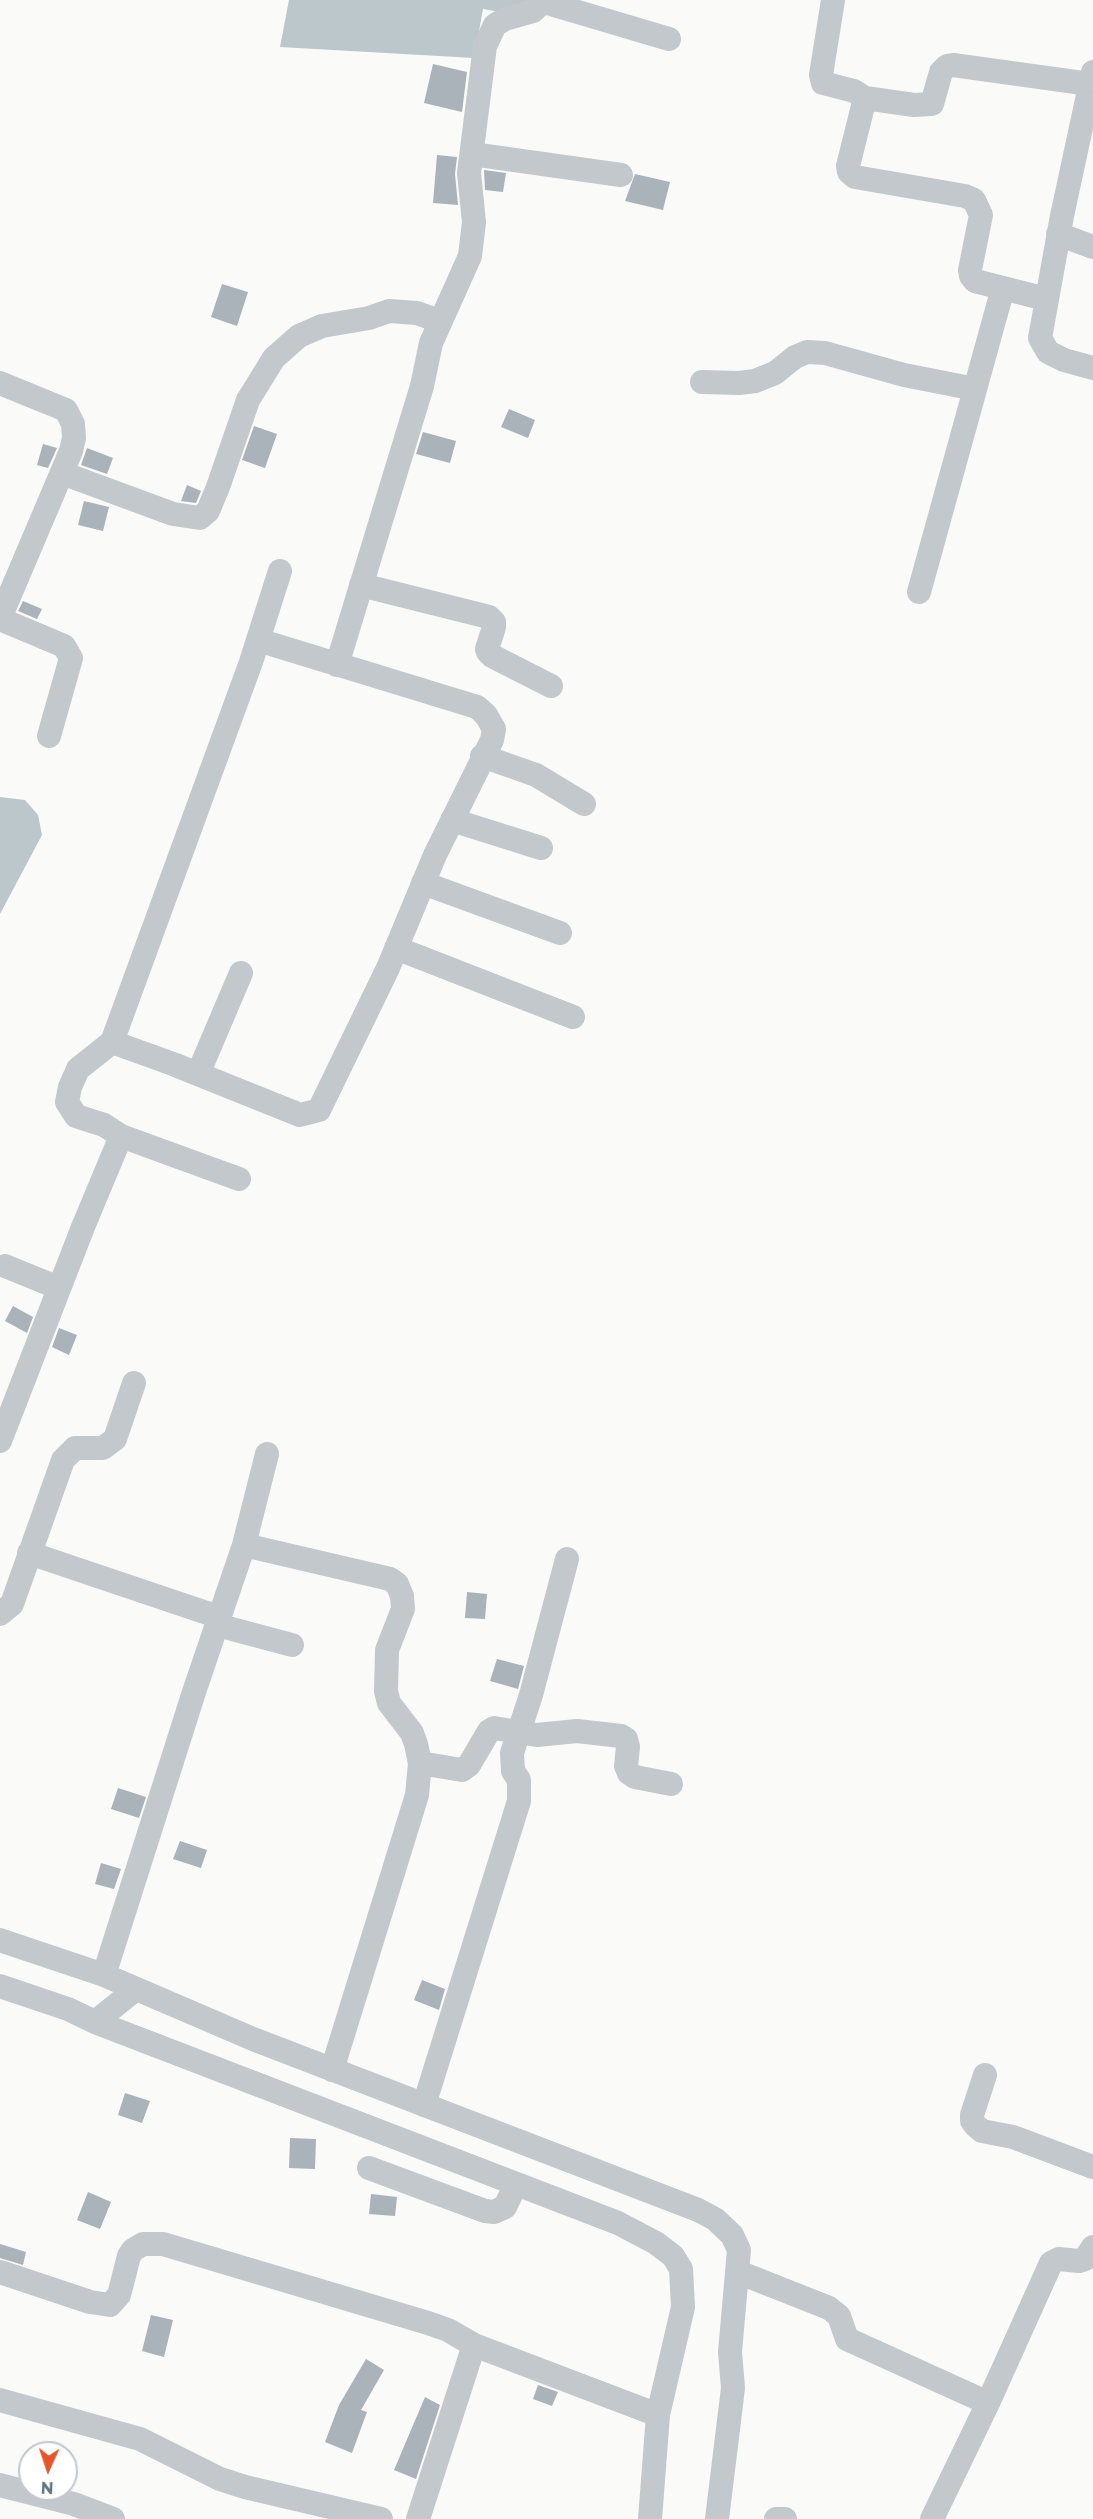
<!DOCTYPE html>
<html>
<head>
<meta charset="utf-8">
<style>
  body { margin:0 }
  #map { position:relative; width:1093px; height:2519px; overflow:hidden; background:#fafaf8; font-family:Montserrat,sans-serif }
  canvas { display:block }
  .north { position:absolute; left:18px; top:2441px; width:60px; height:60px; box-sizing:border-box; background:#fff; border:2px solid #c1c8cd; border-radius:50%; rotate:183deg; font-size:16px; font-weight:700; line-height:24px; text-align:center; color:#657683 }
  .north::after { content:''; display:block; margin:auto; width:21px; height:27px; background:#e4572e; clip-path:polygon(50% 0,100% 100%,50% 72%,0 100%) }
</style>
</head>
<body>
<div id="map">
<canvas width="1093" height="2519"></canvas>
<div class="north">N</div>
</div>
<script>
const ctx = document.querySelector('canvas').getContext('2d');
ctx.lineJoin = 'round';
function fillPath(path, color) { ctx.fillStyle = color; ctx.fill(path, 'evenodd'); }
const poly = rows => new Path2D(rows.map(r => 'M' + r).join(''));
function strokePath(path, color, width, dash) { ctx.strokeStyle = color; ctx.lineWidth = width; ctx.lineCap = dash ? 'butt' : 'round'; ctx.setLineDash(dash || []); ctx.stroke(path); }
fillPath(poly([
  [289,0,535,0,529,17,483,9,474,58,280,47],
  [0,797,25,800,38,815,42,835,0,914]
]), '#bbc7cb');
fillPath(poly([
  [433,64,467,72,462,112,424,103],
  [437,155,457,157,455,174,458,205,433,203],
  [484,170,506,173,503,192,485,190],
  [635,174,670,182,663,210,625,201],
  [222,284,248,292,237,326,211,317],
  [509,409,535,420,528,438,501,427],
  [254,426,277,434,265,468,242,460],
  [423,432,456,441,450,463,416,454],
  [43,444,57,448,48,468,37,465],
  [87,448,113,458,107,474,81,465],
  [187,485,201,491,196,503,181,501],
  [84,501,109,507,103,531,78,525],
  [23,601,42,609,37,619,18,611],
  [13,1306,33,1317,27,1333,5,1321],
  [59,1328,77,1335,69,1355,52,1347],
  [467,1592,487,1594,485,1619,465,1618],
  [497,1659,524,1666,518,1689,490,1681],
  [118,1788,146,1797,139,1818,111,1809],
  [180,1841,207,1850,201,1868,173,1859],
  [101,1863,121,1869,114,1889,95,1884],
  [422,1980,445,1989,439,2010,414,2000],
  [125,2093,150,2101,142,2123,118,2115],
  [290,2138,316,2139,315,2169,289,2168],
  [88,2192,111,2202,100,2229,77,2220],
  [371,2194,397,2197,395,2216,369,2214],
  [0,2244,26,2252,23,2265,0,2258],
  [151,2315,173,2320,164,2357,142,2351],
  [366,2359,384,2370,361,2410,367,2412,352,2453,325,2442,339,2405],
  [538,2385,558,2392,552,2406,533,2399],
  [425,2397,440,2405,416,2479,394,2470]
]), '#aab3b9');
strokePath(poly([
  [833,0,821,75,823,83,854,91,865,98,848,166,849,172,855,177,965,196,974,200,981,215,970,270,971,276,975,281,1046,299],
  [544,2,669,39],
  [1093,72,1062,216,1040,338,1048,352,1064,360,1093,368],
  [865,98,914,105,932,104,941,72,947,66,953,65,1090,84],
  [472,154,621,175],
  [1058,234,1093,247],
  [702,382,739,383,755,381,775,373,795,357,807,352,825,353,904,375,975,389],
  [0,383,66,410,73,424,74,438,71,451,0,618],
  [62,473,173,514,200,518,208,511,218,487,248,400,274,358,299,336,322,326,369,318,389,311,417,313,439,321],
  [361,585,489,617,494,622,494,627,487,649,488,652,492,656,551,686],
  [919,592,1003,288],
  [0,619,64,646,71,658,49,736],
  [337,665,422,386,431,343,470,256,474,222,469,173,485,46,495,25,505,19,533,11,545,0],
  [482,756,536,775,584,804],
  [452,820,541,848],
  [423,883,560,933],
  [396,948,573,1017],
  [112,1042,173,1064,300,1115,319,1110,388,968,435,855,492,740,494,729,486,715,477,707,258,640],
  [198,1074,241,973],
  [121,1136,239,1179],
  [5,1266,59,1288],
  [0,1441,83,1227,121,1136,104,1125,76,1116,67,1102,70,1087,78,1069,112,1042,251,662,280,571],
  [244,1545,390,1579,397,1584,402,1596,403,1609,387,1650,386,1691,389,1703,412,1733,416,1744,420,1763,417,1795,332,2070],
  [29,1553,219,1617],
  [0,1614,12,1604,63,1460,75,1448,103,1448,115,1439,134,1383],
  [217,1625,292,1645],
  [420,1763,462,1770,469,1765,489,1731,494,1728,537,1735,577,1731,621,1736,626,1739,628,1747,626,1766,629,1773,635,1777,671,1784],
  [0,1940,104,1975,253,2039,698,2210,715,2219,732,2235,739,2250,730,2352,733,2388,717,2519],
  [104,1975,194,1692,244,1545,267,1454],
  [0,1986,68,2009,95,2022,618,2223,656,2243,673,2256,681,2269,683,2307,658,2415,650,2519],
  [95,2022,136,1989],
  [985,2075,972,2115,972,2121,976,2126,982,2131,1013,2137,1093,2167],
  [424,2105,519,1801,519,1780,513,1771,512,1753,531,1695,567,1559],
  [369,2168,485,2211,494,2212,505,2207,516,2184],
  [0,2272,90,2302,110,2305,119,2295,129,2256,133,2250,143,2244,163,2244,428,2323,448,2330,474,2345,658,2415],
  [738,2272,829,2308,839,2316,847,2339,988,2403],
  [0,2400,140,2439,220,2479,245,2487,381,2519],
  [0,2485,74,2504,113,2519],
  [418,2519,474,2345],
  [776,2519,785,2519],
  [932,2519,988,2403,1051,2263,1059,2259,1079,2261,1085,2259,1093,2247]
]), '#c3c8cc', 24);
</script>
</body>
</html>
